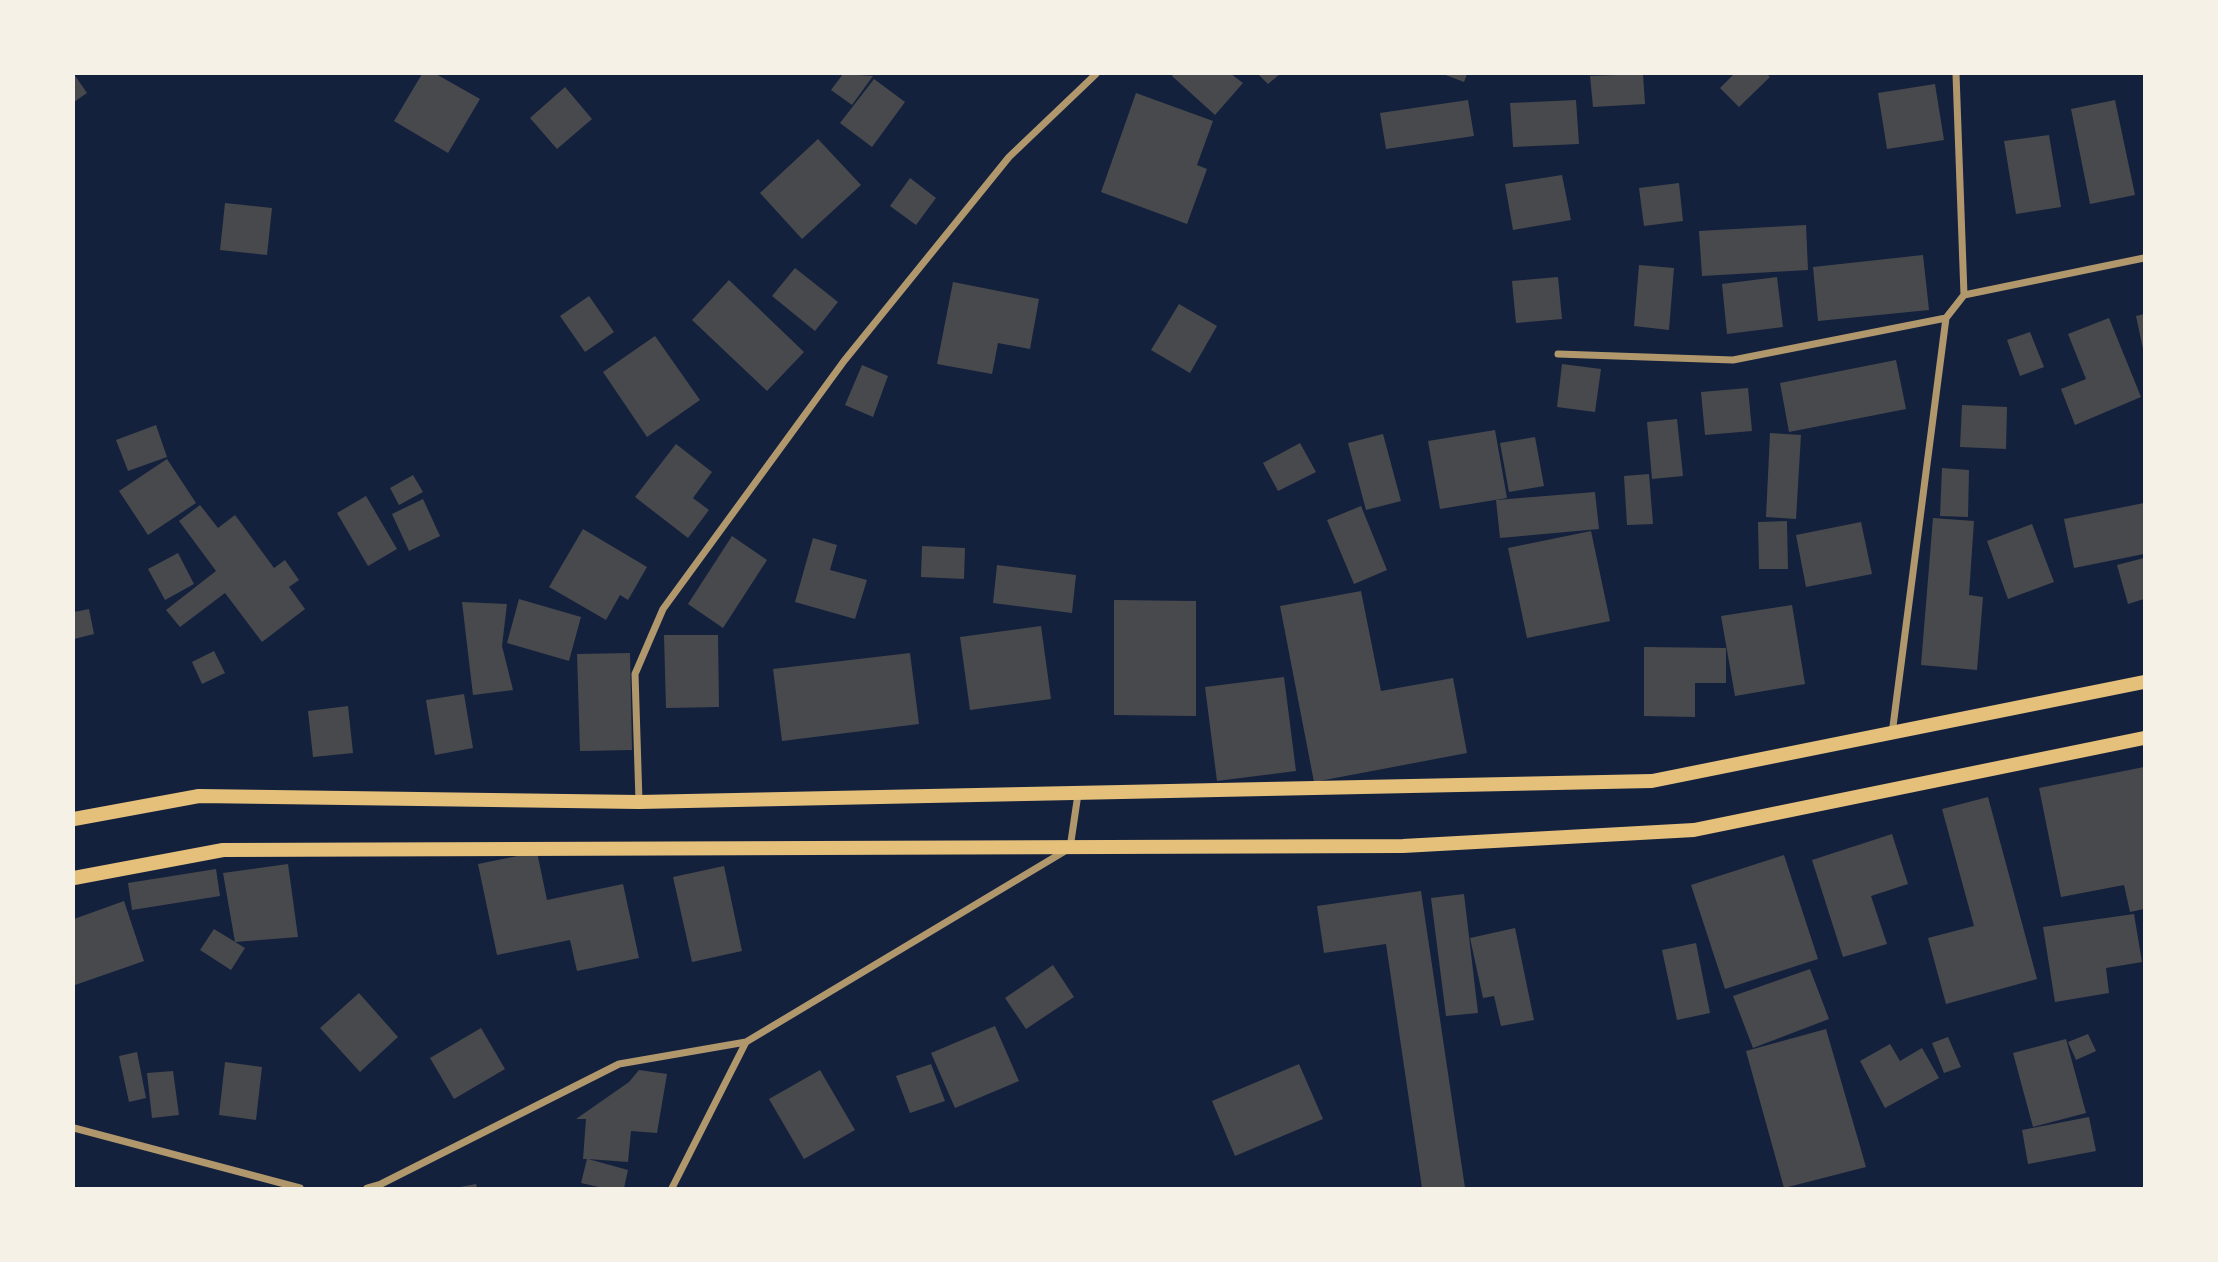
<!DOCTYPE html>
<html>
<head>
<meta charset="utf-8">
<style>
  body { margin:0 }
  #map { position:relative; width:2218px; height:1262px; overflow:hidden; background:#14213d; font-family:Rubik,sans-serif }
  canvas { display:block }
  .frame { position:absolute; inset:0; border:75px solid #f6f1e7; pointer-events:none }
</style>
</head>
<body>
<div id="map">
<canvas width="2218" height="1262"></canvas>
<div class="frame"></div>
</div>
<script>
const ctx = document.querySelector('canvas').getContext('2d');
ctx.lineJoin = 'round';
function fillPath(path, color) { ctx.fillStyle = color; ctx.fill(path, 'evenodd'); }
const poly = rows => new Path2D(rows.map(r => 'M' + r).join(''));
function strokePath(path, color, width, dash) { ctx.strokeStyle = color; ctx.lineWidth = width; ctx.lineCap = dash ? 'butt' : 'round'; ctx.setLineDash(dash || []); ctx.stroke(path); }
fillPath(poly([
  [74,74,87,93,74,102],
  [422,74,436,74,480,99,448,153,394,121],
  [843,74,873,76,852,105,831,90],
  [1174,74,1231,74,1243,83,1215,115,1172,76],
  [1258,74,1280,74,1268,84],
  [1443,74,1467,74,1464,82],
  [1643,74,1645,104,1593,107,1590,76],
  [1734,74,1767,74,1770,77,1739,107,1720,88],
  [874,79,905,102,872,147,840,123],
  [1935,84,1944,140,1887,149,1878,93],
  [565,87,592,119,557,149,530,118],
  [1136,93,1213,121,1197,165,1207,169,1187,224,1101,192],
  [1468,100,1474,136,1386,149,1380,113],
  [1576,100,1579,144,1513,147,1510,103],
  [2115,100,2135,195,2090,204,2071,109],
  [2049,135,2061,207,2016,214,2004,141],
  [818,139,861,185,802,239,760,193],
  [1562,175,1571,220,1513,230,1505,184],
  [910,178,936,198,916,225,890,206],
  [1679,183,1683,221,1644,226,1639,188],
  [225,203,272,208,267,255,220,250],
  [1806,225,1808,270,1702,276,1699,231],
  [1923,255,1929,310,1818,321,1813,267],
  [1639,265,1674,268,1669,330,1634,326],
  [795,268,838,302,815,331,772,296],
  [1558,277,1562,319,1516,323,1512,281],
  [1777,277,1783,327,1727,334,1722,284],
  [729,280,804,352,767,391,692,320],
  [953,282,1039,299,1030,349,998,343,992,374,937,364],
  [589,296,614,332,585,352,560,316],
  [1179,304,1217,326,1190,373,1151,350],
  [2144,314,2144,349,2143,349,2136,316],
  [2109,318,2141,397,2075,425,2061,389,2086,379,2068,334],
  [2030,332,2044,367,2020,376,2007,340],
  [655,336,700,400,647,437,603,372],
  [1896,360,1906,409,1789,432,1780,383],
  [1562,364,1601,369,1595,412,1557,407],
  [862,365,888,376,873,417,845,405],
  [1748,388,1752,431,1705,435,1701,392],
  [1962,405,2007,407,2006,449,1960,447],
  [1677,419,1683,476,1652,479,1647,422],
  [156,425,167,457,128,471,116,440],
  [1495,430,1507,498,1440,509,1428,441],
  [1770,433,1801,435,1796,519,1766,517],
  [1383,434,1401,501,1366,510,1348,443],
  [1535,437,1544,486,1509,492,1500,443],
  [1300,443,1316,472,1278,491,1263,463],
  [676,444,712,472,693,498,709,510,688,538,635,497],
  [167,459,196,503,148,535,119,491],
  [1942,468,1969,470,1968,517,1940,516],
  [1649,474,1653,524,1627,525,1624,476],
  [413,475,423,492,399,505,390,488],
  [1595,492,1599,529,1500,538,1496,500],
  [366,496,397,549,368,566,337,513],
  [423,499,440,536,409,551,392,514],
  [2144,503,2144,554,2074,568,2064,519],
  [200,505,218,528,235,515,274,568,285,560,299,580,289,587,305,609,262,642,225,593,180,627,166,610,216,571,179,521],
  [1361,506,1387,570,1354,584,1327,520],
  [1933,518,1974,521,1969,595,1983,597,1977,670,1921,665],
  [1787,521,1788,569,1759,569,1758,522],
  [1861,522,1872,574,1806,587,1796,535],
  [2032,524,2054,582,2008,599,1987,541],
  [583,529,647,567,628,600,620,595,606,620,549,587],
  [1591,531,1610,621,1527,638,1508,548],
  [732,536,767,560,723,628,688,604],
  [813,538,837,545,830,570,867,580,855,619,795,602],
  [922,546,965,548,964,579,921,577],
  [178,553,194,584,165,600,148,569],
  [2144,558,2144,599,2128,604,2117,565],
  [997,565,1076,575,1072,613,993,603],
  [1361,591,1381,691,1453,678,1467,753,1314,782,1280,606],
  [519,599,581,617,569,661,507,643],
  [1114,600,1196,601,1196,716,1114,715],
  [462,602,507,604,502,646,513,690,473,695],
  [1792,605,1805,684,1735,696,1721,616],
  [89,609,94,634,74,639,74,612],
  [1041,626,1051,699,970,710,960,637],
  [664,635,718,635,719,707,666,708],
  [1644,647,1726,648,1726,683,1695,683,1695,717,1644,716],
  [214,651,225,673,202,684,192,662],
  [630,653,632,750,580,751,577,654],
  [910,653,919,724,782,741,773,669],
  [1284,677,1296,771,1217,781,1205,687],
  [464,694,473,748,435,755,426,700],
  [348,706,353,753,313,757,308,711],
  [2144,767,2144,909,2130,912,2124,885,2061,897,2039,788],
  [1988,797,2037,979,1946,1004,1928,938,1974,926,1942,809],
  [1892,834,1908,884,1871,896,1887,944,1843,957,1812,860],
  [537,852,547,900,623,884,639,958,577,971,570,940,497,955,478,864],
  [1784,855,1818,959,1725,989,1691,885],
  [288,864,298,937,235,942,223,873],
  [724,866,742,951,692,962,673,877],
  [216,869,220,896,132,910,128,883],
  [1421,891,1465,1188,1422,1188,1386,944,1324,953,1317,906],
  [1464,894,1478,1013,1446,1016,1431,898],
  [124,901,144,961,75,985,74,919],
  [2134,914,2142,962,2106,968,2109,993,2055,1002,2043,927],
  [1515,928,1534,1020,1501,1026,1494,996,1483,998,1470,938],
  [214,929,245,948,231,970,200,950],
  [1696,943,1710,1013,1677,1020,1662,950],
  [1053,965,1074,997,1026,1029,1005,998],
  [1810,969,1829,1019,1753,1048,1733,996],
  [359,993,398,1037,360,1072,320,1028],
  [995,1026,1019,1081,955,1108,931,1053],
  [481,1028,505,1069,454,1099,430,1058],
  [1826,1029,1866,1167,1784,1188,1746,1051],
  [2088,1034,2096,1051,2076,1060,2068,1042],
  [1948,1037,1961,1067,1944,1073,1932,1043],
  [2066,1039,2086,1113,2033,1127,2013,1053],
  [1890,1044,1900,1061,1922,1048,1939,1078,1885,1108,1860,1061],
  [137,1052,146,1098,129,1102,119,1056],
  [225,1062,262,1067,256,1120,219,1115],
  [931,1064,945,1101,910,1113,896,1076],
  [1299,1064,1323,1119,1235,1156,1212,1101],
  [639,1070,667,1074,657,1133,631,1131,628,1162,588,1159,628,1170,624,1188,603,1188,581,1183,587,1159,583,1159,586,1119,576,1119,629,1082],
  [820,1070,855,1130,804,1159,769,1099],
  [173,1071,179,1115,152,1118,147,1073],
  [2089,1117,2096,1151,2028,1164,2022,1130],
  [476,1184,477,1188,460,1188,460,1187]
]), '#48494c');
strokePath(poly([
  [1964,295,2144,258],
  [1558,354,1733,360,1946,318],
  [1892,734,1946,318,1964,295,1956,74],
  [639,801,635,674,663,609,844,361,1009,157,1096,74],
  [74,1128,300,1188],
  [367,1188,381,1184,619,1064,746,1042],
  [672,1188,746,1042,1070,848,1078,794]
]), '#b1986c', 7);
strokePath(poly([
  [74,819,199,796,639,802,1652,781,2144,682],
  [74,878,223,850,1403,846,1694,830,2144,738]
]), '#e5c07b', 14);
</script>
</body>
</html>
